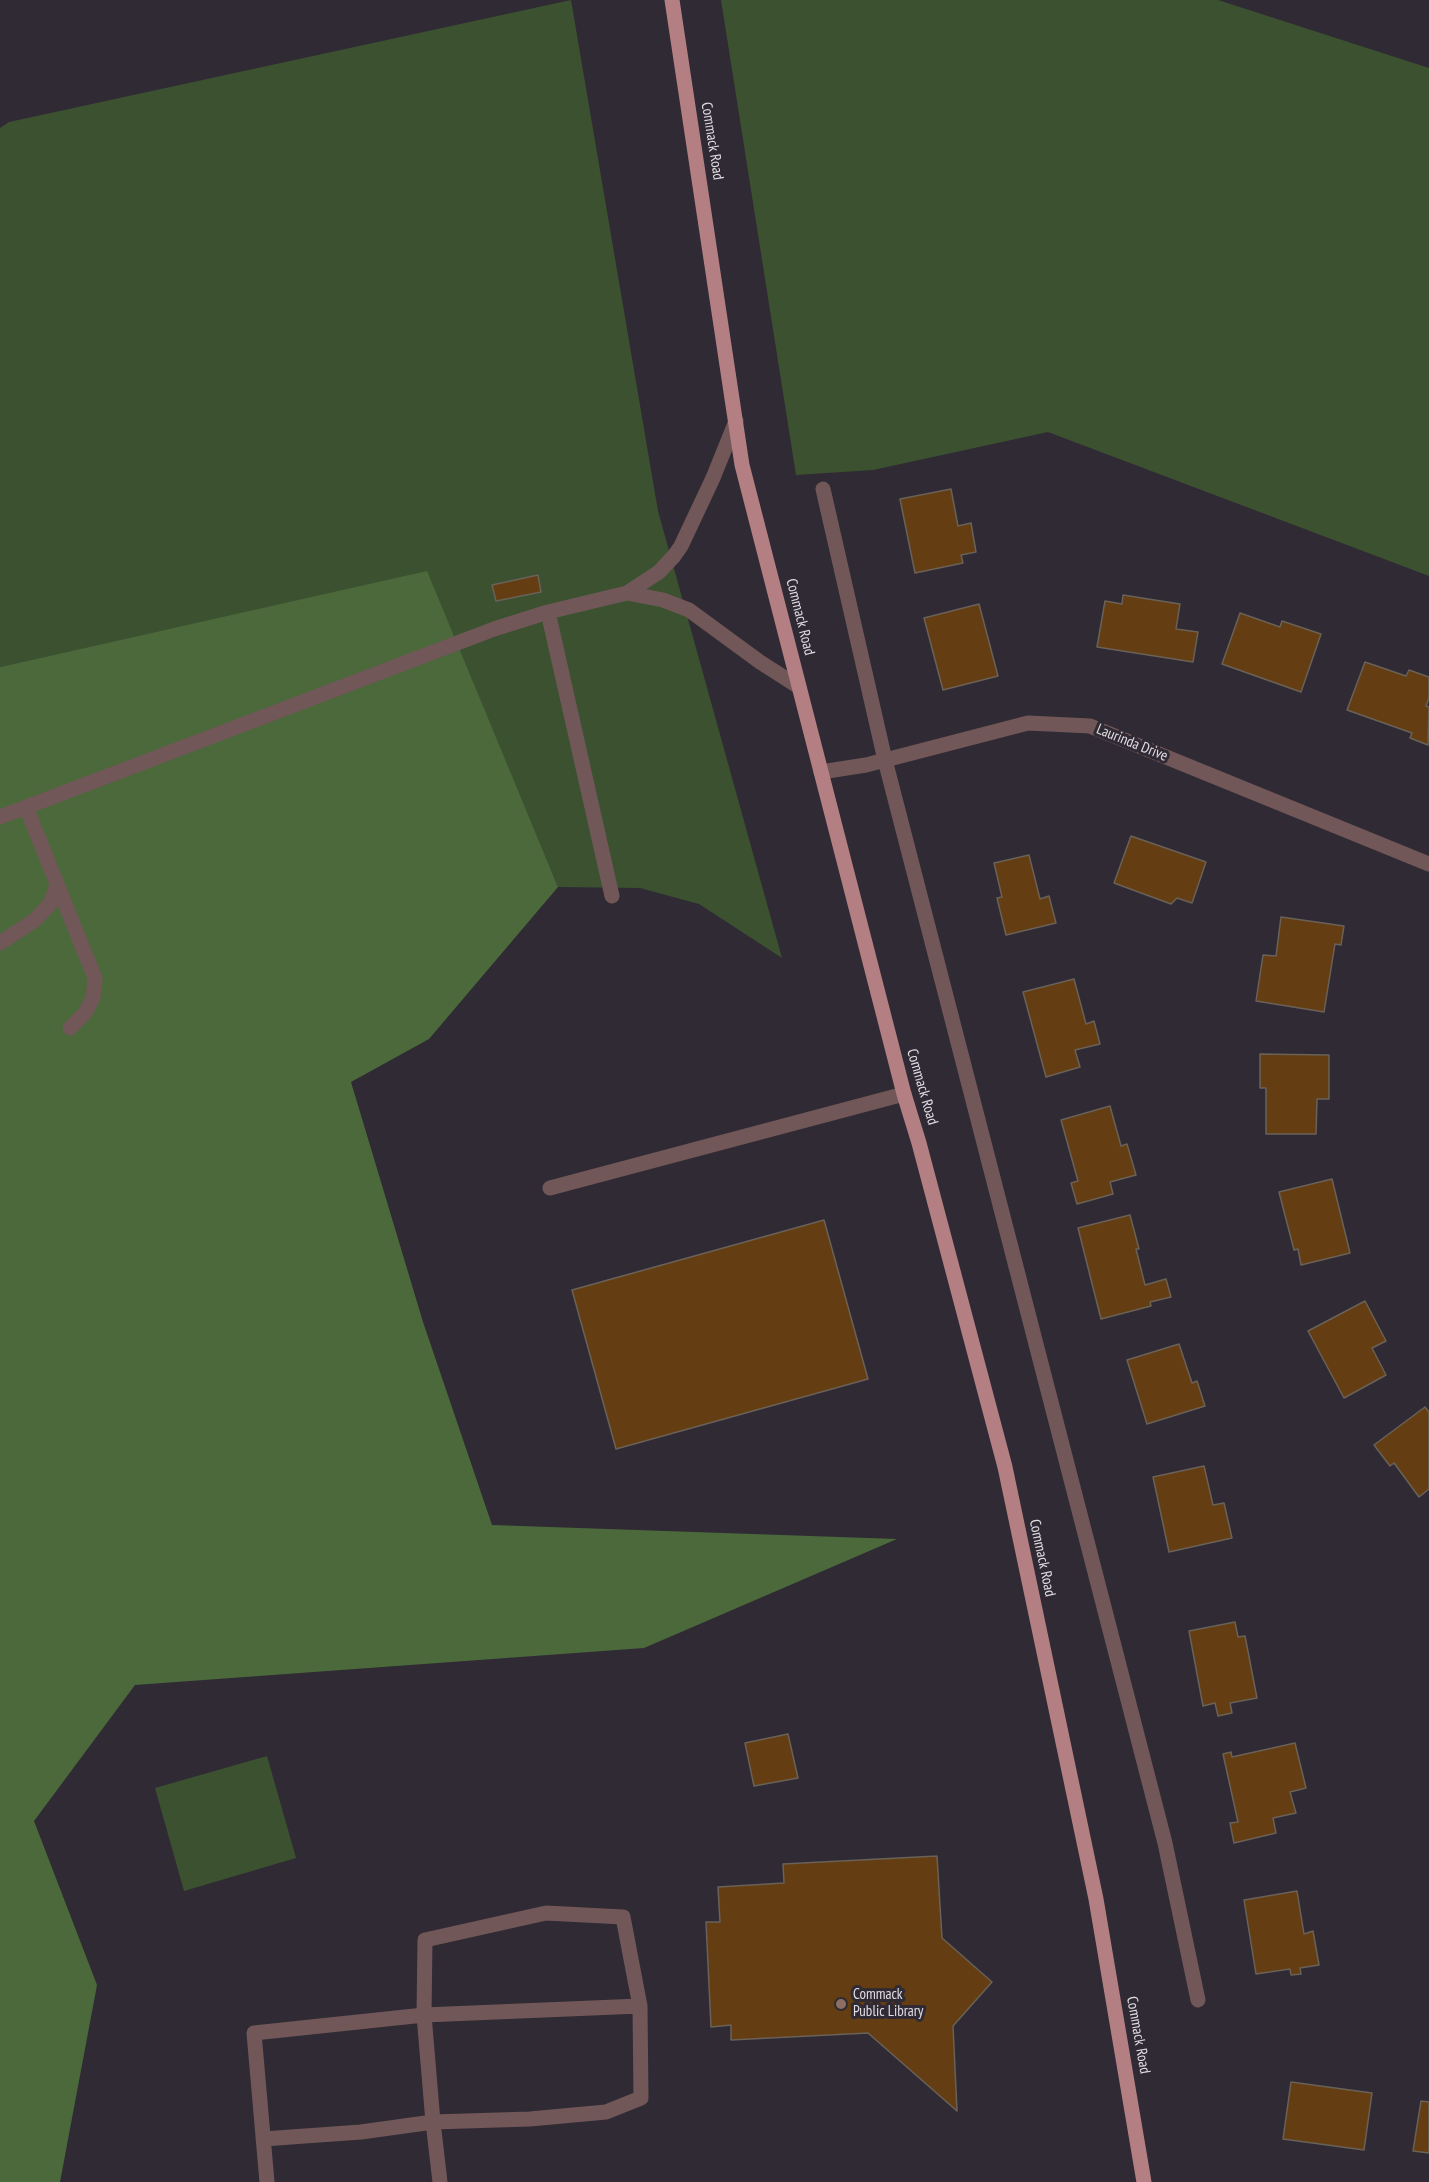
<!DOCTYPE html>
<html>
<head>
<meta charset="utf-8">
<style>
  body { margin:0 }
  canvas { display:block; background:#2f2a33 }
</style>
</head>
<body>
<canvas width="1429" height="2182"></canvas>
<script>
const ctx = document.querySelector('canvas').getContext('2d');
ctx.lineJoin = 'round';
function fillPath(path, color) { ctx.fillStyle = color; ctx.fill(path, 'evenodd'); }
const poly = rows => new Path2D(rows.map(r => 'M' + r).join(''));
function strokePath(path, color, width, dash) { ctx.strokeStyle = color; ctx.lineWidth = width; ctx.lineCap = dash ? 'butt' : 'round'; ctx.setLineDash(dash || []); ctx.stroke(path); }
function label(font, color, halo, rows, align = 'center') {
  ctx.font = font + ' "PT Sans Narrow",sans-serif'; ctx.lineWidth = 6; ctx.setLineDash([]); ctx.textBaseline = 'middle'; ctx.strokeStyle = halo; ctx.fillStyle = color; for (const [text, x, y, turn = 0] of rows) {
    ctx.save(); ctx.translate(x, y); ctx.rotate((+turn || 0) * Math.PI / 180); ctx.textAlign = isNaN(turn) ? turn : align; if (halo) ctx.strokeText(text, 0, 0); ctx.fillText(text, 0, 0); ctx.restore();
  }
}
fillPath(poly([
  [571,0,658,511,782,958,699,904,640,888,558,887,426,572,0,667,0,128,9,122],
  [721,0,1218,0,1429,68,1429,576,1048,432,873,470,796,475],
  [267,1756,296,1858,184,1891,155,1788]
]), '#3b5130');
fillPath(poly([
  [427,571,558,887,429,1039,351,1082,423,1322,492,1525,897,1539,644,1648,135,1685,34,1821,97,1985,60,2182,0,2182,0,667]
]), '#4b693b');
const building = poly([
  [951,489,958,526,971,523,976,552,961,555,963,563,915,573,900,499,951,489],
  [538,575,541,592,496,601,492,585,538,575],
  [1123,595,1180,604,1176,629,1198,632,1193,662,1097,647,1105,601,1122,604,1123,595],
  [979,604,998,676,943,690,924,618,979,604],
  [1240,613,1280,627,1282,621,1321,634,1301,692,1222,664,1240,613],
  [1365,662,1406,676,1409,670,1429,677,1429,698,1426,706,1429,707,1428,745,1410,738,1412,733,1347,710,1365,662],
  [1131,836,1206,862,1192,903,1177,898,1171,904,1114,883,1131,836],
  [1029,855,1040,899,1049,896,1056,923,1006,935,997,898,1002,897,994,863,1029,855],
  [1281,917,1344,926,1341,945,1335,944,1324,1012,1256,1001,1263,955,1276,956,1281,917],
  [1074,979,1086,1024,1094,1021,1100,1044,1075,1050,1080,1067,1046,1077,1023,992,1074,979],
  [1260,1054,1329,1055,1329,1099,1317,1099,1316,1134,1266,1134,1266,1088,1260,1088,1260,1054],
  [1110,1106,1121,1146,1127,1144,1136,1175,1110,1182,1113,1194,1077,1204,1071,1183,1078,1181,1061,1120,1110,1106],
  [1332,1179,1350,1253,1301,1265,1298,1249,1294,1250,1279,1192,1332,1179],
  [1130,1215,1139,1249,1136,1249,1145,1285,1166,1279,1171,1297,1150,1302,1151,1306,1101,1319,1078,1228,1130,1215],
  [824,1220,868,1379,616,1449,572,1290,824,1220],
  [1365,1301,1386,1341,1372,1348,1386,1375,1344,1398,1308,1331,1365,1301],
  [1179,1344,1192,1383,1197,1381,1205,1406,1147,1424,1127,1360,1179,1344],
  [1425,1407,1429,1412,1429,1489,1419,1497,1394,1463,1390,1466,1374,1445,1425,1407],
  [1204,1466,1213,1505,1224,1503,1232,1538,1169,1552,1153,1477,1204,1466],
  [1235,1622,1238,1637,1245,1636,1257,1698,1230,1703,1232,1713,1218,1716,1215,1703,1203,1706,1189,1631,1235,1622],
  [788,1734,798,1778,754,1786,745,1743,788,1734],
  [1295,1743,1306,1788,1290,1792,1296,1813,1273,1818,1276,1833,1234,1843,1230,1823,1238,1822,1223,1754,1231,1752,1232,1757,1295,1743],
  [937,1856,942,1938,992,1982,953,2026,957,2111,868,2033,731,2040,731,2025,711,2027,706,1922,720,1922,718,1887,784,1883,783,1864,937,1856],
  [1297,1891,1304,1934,1313,1931,1319,1965,1300,1968,1301,1974,1291,1975,1290,1969,1256,1974,1244,1900,1297,1891],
  [1291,2082,1372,2093,1364,2150,1283,2139,1291,2082],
  [1421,2101,1429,2102,1429,2153,1413,2151,1421,2101]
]);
fillPath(building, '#643e12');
strokePath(building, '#6a6158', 1.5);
strokePath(poly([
  [823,489,885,760,1165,1843,1198,2000],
  [627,593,663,600,689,610,760,662,799,687],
  [548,612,612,896],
  [26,807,95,978,93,998,85,1013,70,1028],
  [0,817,494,629,548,612,627,593,659,572,674,556,681,546,713,478,736,421],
  [0,943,35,920,50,904,57,885],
  [550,1188,904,1094],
  [263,2139,361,2132,433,2122,530,2119,606,2112,641,2098,640,2006,623,1917,546,1913,425,1940,424,2015,433,2122,440,2182],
  [267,2182,254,2033,424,2015,640,2006]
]), '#715758', 15);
strokePath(poly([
  [821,772,866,765,1028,723,1090,726,1429,864]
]), '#715758', 15);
strokePath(poly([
  [672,0,742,465,904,1094,919,1143,1005,1467,1096,1899,1144,2182]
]), '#b47f83', 15);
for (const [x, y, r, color] of [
  [841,2004,6,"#8d6e63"]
]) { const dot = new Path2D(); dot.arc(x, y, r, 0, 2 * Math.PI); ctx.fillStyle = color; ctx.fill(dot); strokePath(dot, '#2f2a33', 2); }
label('15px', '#e0dce2', '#2f2a33', [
  ["Commack Road",712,141,81],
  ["Commack Road",800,617,76],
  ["Laurinda Drive",1132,743,22],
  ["Commack Road",922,1087,74],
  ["Commack Road",1042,1558,78],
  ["Commack Road",1138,2035,80]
]);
label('15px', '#e0dce2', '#2f2a33', [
  ["Commack",853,1995],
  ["Public Library",853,2012]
], 'left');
</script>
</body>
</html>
